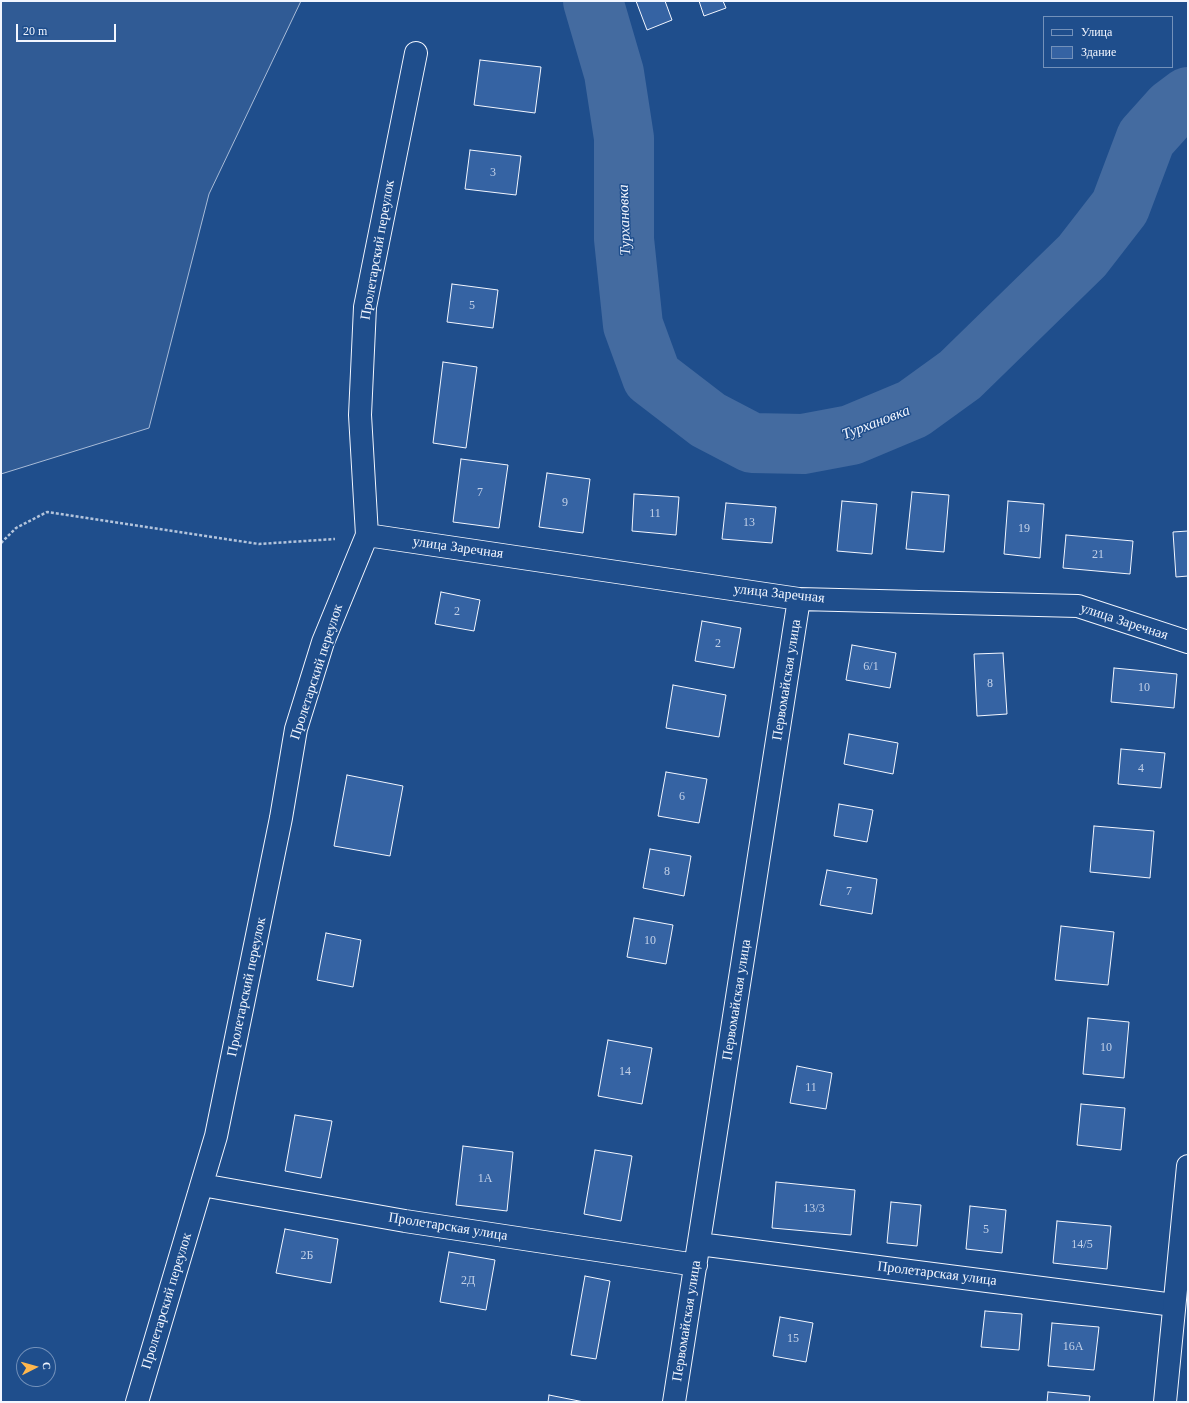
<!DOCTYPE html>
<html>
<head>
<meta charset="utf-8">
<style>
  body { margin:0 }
  #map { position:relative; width:1189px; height:1403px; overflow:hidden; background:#1f4e8c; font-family:Georgia,serif }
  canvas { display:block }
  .frame { position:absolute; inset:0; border:2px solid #f2f6ff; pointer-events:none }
  .legend { position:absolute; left:1043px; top:16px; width:130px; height:52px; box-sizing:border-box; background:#1f4e8c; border:1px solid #7391ba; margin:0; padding:5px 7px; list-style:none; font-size:12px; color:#f2f6ff }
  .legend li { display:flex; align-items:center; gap:8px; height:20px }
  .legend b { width:20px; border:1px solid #7391ba }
  .north { position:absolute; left:16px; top:1347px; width:40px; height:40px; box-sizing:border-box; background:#1f4e8c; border:1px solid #7391ba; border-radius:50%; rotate:84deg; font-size:11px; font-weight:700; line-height:16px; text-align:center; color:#f2f6ff }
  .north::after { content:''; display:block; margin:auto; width:14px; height:18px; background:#ffb74d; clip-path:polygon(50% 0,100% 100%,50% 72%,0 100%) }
  .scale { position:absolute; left:16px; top:24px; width:100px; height:18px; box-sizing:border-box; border:2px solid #f2f6ff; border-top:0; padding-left:5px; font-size:12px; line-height:14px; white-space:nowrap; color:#f2f6ff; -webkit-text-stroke:3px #1f4e8c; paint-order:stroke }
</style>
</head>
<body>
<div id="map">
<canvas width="1189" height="1403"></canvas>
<div class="frame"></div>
<ul class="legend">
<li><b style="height:5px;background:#1f4e8c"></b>Улица</li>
<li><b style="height:11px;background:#3563a3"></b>Здание</li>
</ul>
<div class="north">С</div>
<div class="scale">20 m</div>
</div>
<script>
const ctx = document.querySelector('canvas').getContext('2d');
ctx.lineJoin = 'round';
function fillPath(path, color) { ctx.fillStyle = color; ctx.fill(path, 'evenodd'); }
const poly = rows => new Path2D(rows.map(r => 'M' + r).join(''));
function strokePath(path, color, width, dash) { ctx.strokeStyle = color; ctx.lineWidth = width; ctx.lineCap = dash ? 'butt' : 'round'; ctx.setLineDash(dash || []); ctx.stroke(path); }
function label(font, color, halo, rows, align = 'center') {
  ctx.font = font + ' Georgia,serif'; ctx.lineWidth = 3; ctx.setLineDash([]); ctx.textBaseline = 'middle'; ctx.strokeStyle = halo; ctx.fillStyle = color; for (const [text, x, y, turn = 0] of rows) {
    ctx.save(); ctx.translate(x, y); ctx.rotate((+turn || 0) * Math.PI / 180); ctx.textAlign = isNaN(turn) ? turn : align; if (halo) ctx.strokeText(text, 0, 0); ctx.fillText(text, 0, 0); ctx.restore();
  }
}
const built = poly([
  [1,1,301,1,209,194,149,428,1,474,1,1]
]);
fillPath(built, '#305b95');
strokePath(built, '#a8bbd7', 1);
strokePath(poly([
  [593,1,614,73,624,138,624,239,633,325,652,377,708,420,752,443,803,444,851,435,913,409,960,375,1082,256,1120,207,1146,138,1172,109,1188,97]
]), '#446ba0', 60);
const building = poly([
  [636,1,665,1,672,20,647,30,636,1],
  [699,1,723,1,726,8,704,16,699,1],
  [480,60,541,67,535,113,474,105,480,60],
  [470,150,521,156,516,195,465,189,470,150],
  [452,284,498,290,493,328,447,322,452,284],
  [443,362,477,367,466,448,433,443,443,362],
  [461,459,508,465,499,528,453,522,461,459],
  [547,473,590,479,583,533,539,527,547,473],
  [912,492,949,495,944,552,906,549,912,492],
  [634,494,679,497,676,535,632,531,634,494],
  [842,501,877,504,872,554,837,551,842,501],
  [1008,501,1044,504,1040,558,1004,554,1008,501],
  [726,503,776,507,772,543,722,539,726,503],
  [1188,531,1188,576,1176,577,1173,532,1188,531],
  [1066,535,1133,541,1130,574,1063,568,1066,535],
  [441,592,480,600,474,631,435,624,441,592],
  [702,621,741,628,734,668,695,661,702,621],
  [852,645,896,653,890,688,846,680,852,645],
  [1003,653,1007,714,977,716,974,654,1003,653],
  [1114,668,1177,674,1174,708,1111,702,1114,668],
  [673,685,726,695,719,737,666,728,673,685],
  [849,734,898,743,893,774,844,764,849,734],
  [1121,749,1165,753,1161,788,1118,784,1121,749],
  [666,772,707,779,699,823,658,816,666,772],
  [347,775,403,786,390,856,334,846,347,775],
  [839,804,873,810,867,842,834,836,839,804],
  [1094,826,1154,831,1150,878,1090,872,1094,826],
  [650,849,691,856,684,896,643,888,650,849],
  [827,870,877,879,872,914,820,905,827,870],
  [634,918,673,925,666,964,627,957,634,918],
  [1061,926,1114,932,1108,985,1055,980,1061,926],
  [326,933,361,940,353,987,317,980,326,933],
  [1088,1018,1129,1022,1124,1078,1083,1074,1088,1018],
  [608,1040,652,1048,642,1104,598,1096,608,1040],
  [797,1066,832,1073,826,1109,790,1103,797,1066],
  [1081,1104,1125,1108,1121,1150,1077,1145,1081,1104],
  [295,1115,332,1121,321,1178,285,1171,295,1115],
  [463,1146,513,1152,507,1211,456,1205,463,1146],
  [595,1150,632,1156,621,1221,584,1214,595,1150],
  [776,1182,855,1190,851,1235,772,1228,776,1182],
  [891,1202,921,1205,917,1246,887,1243,891,1202],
  [970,1206,1006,1210,1002,1253,966,1249,970,1206],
  [1057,1221,1111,1226,1107,1269,1053,1263,1057,1221],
  [285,1229,338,1239,331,1283,276,1273,285,1229],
  [449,1252,495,1260,486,1310,440,1302,449,1252],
  [585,1276,610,1281,596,1359,571,1355,585,1276],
  [985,1311,1022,1314,1019,1350,981,1347,985,1311],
  [780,1317,813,1323,806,1362,773,1356,780,1317],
  [1052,1323,1099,1327,1094,1370,1048,1366,1052,1323],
  [1048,1392,1090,1396,1089,1402,1047,1402,1048,1392],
  [549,1395,584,1402,548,1402,549,1395]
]);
fillPath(building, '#3563a3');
strokePath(building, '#f2f6ff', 1);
const minor = poly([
  [367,535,799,599,1078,606,1188,642],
  [202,1185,405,1221,696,1265],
  [699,1244,1174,1305],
  [137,1402,216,1136,281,818,296,729,323,642,367,535,360,415,365,307,416,53],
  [674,1402,799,599]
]);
const secondary = poly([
  [1165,1402,1188,1166]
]);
strokePath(minor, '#f2f6ff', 24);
strokePath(secondary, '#f2f6ff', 24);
strokePath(poly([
  [1,543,16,528,47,512,259,544,335,539]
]), '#b3c4dc', 2.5, [3, 2]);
strokePath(minor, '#1f4e8c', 22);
strokePath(secondary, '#1f4e8c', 22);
label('12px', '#c3d1e8', null, [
  ["3",493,173],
  ["5",472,306],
  ["7",480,493],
  ["9",565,503],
  ["11",655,514],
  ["13",749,523],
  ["19",1024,529],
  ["21",1098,555],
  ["2",457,612],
  ["2",718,644],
  ["6/1",871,667],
  ["8",990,684],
  ["10",1144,688],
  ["4",1141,769],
  ["6",682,797],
  ["8",667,872],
  ["7",849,892],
  ["10",650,941],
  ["10",1106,1048],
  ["14",625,1072],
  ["11",811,1088],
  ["1А",485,1179],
  ["13/3",814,1209],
  ["5",986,1230],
  ["14/5",1082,1245],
  ["2Б",307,1256],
  ["2Д",468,1281],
  ["15",793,1339],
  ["16А",1073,1347]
]);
label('14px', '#f2f6ff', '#1f4e8c', [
  ["Пролетарский переулок",378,250,-80],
  ["улица Заречная",458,548,8],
  ["улица Заречная",779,594,6],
  ["улица Заречная",1124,622,18],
  ["Пролетарский переулок",317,672,-72],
  ["Первомайская улица",787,680,-81],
  ["Пролетарский переулок",247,987,-78],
  ["Первомайская улица",737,1000,-81],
  ["Пролетарская улица",448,1227,9],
  ["Пролетарская улица",937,1274,7],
  ["Пролетарский переулок",167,1301,-73],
  ["Первомайская улица",687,1321,-81]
]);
label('italic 15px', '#f2f6ff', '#1f4e8c', [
  ["Турхановка",625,220,-92],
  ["Турхановка",876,423,-21]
]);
</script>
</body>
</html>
